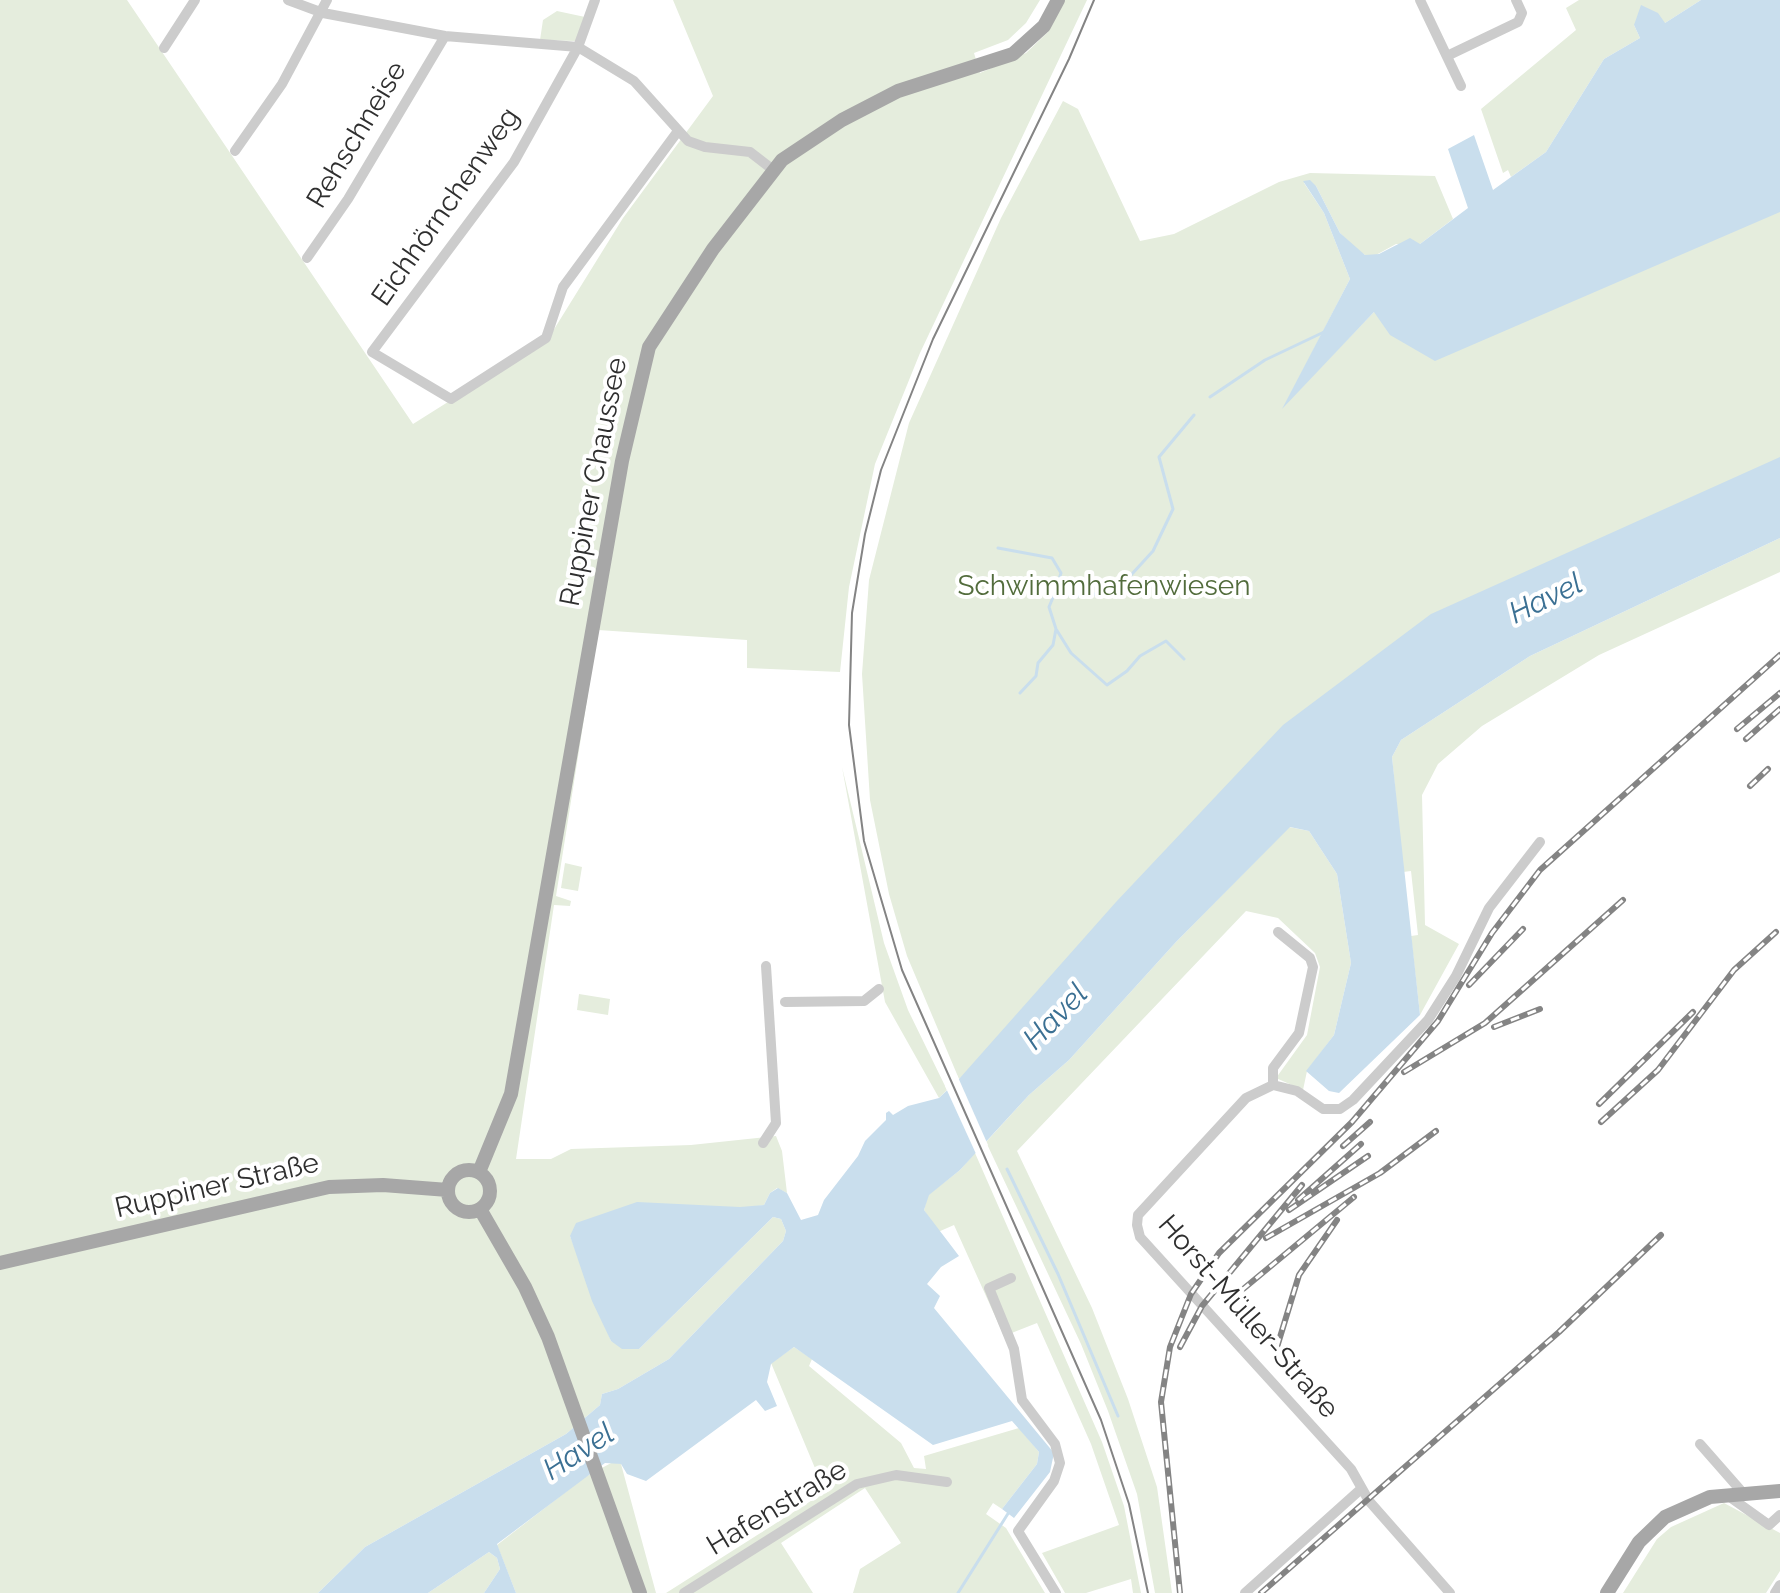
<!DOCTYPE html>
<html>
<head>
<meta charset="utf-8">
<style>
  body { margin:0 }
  canvas { display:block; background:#fff }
</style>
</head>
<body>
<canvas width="1780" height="1593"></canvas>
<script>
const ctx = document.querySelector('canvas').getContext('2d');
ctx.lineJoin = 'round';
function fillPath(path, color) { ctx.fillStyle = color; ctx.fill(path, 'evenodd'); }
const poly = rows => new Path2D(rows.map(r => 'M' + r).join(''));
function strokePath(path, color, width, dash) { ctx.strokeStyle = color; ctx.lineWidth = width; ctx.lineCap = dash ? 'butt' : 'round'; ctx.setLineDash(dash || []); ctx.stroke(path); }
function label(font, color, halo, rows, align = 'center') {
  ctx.font = font + ' Raleway,sans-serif'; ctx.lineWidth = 8; ctx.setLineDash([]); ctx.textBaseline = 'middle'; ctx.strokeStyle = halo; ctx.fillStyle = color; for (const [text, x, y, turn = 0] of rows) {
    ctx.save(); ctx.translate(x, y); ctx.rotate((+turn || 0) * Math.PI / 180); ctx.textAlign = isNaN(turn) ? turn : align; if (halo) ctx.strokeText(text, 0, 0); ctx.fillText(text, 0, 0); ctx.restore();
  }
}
fillPath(poly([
  [0,0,127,0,413,424,548,339,623,218,713,96,673,0,1040,0,1026,23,1008,40,974,53,980,73,1026,53,1048,32,1064,0,1087,0,920,353,875,464,849,587,840,672,747,668,747,640,598,630,556,896,571,901,570,906,554,905,516,1159,551,1159,571,1149,691,1145,776,1136,782,1151,787,1193,777,1188,770,1193,764,1205,570,1236,611,1341,639,1349,773,1217,781,1219,786,1231,783,1241,669,1359,618,1389,602,1394,600,1405,566,1434,365,1547,318,1593,0,1593],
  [1579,0,1701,0,1665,23,1634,25,1640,38,1604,59,1546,152,1511,177,1508,170,1503,173,1481,109,1576,30,1566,8],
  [557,11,585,17,576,41,540,40,543,20],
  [1063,101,1078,109,1140,241,1174,234,1279,182,1310,173,1435,176,1453,219,1420,244,1396,244,1376,255,1365,255,1353,247,1340,233,1316,186,1304,183,1324,213,1350,279,1286,403,1374,312,1780,171,1780,464,1715,492,959,1079,907,956,889,894,870,800,862,674,869,580,909,423,1001,218],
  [1780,538,1780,572,1599,655,1482,726,1438,764,1422,795,1425,925,1459,944,1420,1015,1411,936,1418,935,1411,871,1403,872,1392,757,1401,740,1530,656],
  [842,767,884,943,908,1010,947,1090,939,1098,885,1002],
  [1289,827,1309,831,1337,874,1351,963,1334,1035,1307,1071,1303,1090,1276,1078,1307,1035,1320,967,1315,953,1278,918,1246,911,1017,1151,1092,1308,1128,1399,1157,1487,1172,1593,1155,1593,1137,1494,1108,1411,1081,1344,986,1142,1029,1095,1069,1060,1176,942],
  [565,863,582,867,578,891,561,888],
  [579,994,610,999,608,1015,577,1010],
  [975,1153,1102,1442,1124,1506,1141,1593,1133,1593,1131,1579,1086,1593,1065,1593,1042,1553,1119,1525,1091,1444,1037,1323,1004,1336,954,1225,938,1232,924,1210,928,1195,960,1170],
  [794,1347,812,1359,809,1366,901,1443,914,1468,926,1469,924,1456,1019,1428,1039,1452,1037,1464,1002,1509,993,1503,986,1514,1006,1528,1045,1593,853,1593,860,1569,901,1543,865,1488,781,1543,813,1593,666,1593,825,1492,771,1363],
  [613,1462,621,1464,656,1593,516,1593,497,1545,585,1477],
  [1724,1503,1780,1533,1780,1571,1766,1593,1623,1593,1657,1539,1671,1527],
  [489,1552,497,1558,500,1569,484,1593,428,1593]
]), '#e5eddd');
fillPath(poly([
  [1701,0,1780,0,1780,212,1435,361,1390,335,1374,312,1282,409,1350,279,1324,213,1303,181,1310,180,1316,186,1340,233,1365,255,1379,254,1410,238,1420,244,1468,208,1448,149,1474,135,1493,190,1546,152,1604,59,1640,38,1634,25,1641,5,1658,13,1665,23],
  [1780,457,1780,538,1530,656,1401,740,1392,757,1420,1015,1339,1093,1329,1091,1306,1071,1334,1035,1351,963,1337,874,1309,831,1290,827,1176,942,1069,1060,1029,1095,960,1170,929,1195,924,1210,959,1256,941,1267,927,1284,940,1296,934,1308,1054,1453,1050,1472,1014,1518,1002,1509,1037,1464,1039,1452,1012,1421,933,1445,794,1347,771,1364,767,1382,777,1406,765,1411,756,1400,646,1481,627,1474,621,1464,605,1463,497,1544,516,1593,484,1593,500,1569,497,1558,489,1552,428,1593,318,1593,365,1547,566,1434,600,1405,602,1394,618,1389,669,1359,783,1241,786,1231,781,1219,773,1217,639,1349,622,1349,611,1341,592,1301,570,1236,576,1223,637,1202,740,1207,764,1205,770,1193,778,1188,787,1193,801,1220,818,1215,824,1200,858,1156,865,1141,886,1120,886,1113,889,1111,893,1115,908,1106,939,1098,959,1079,1116,902,1283,725,1431,614]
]), '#c9deed');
fillPath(poly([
  [957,1075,988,1145,977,1156,945,1086]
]), '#fff');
strokePath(poly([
  [1210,397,1265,360,1324,332],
  [998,548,1052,558,1061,573,1054,595],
  [1184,659,1166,641,1140,656,1127,671,1107,685,1071,653,1056,629,1049,607,1054,595,1089,596,1121,586,1153,551,1173,509,1159,457,1194,415],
  [1020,693,1036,676,1038,663,1053,645,1056,629],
  [1007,1169,1058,1274,1118,1416],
  [958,1593,1009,1512]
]), '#c9deed', 3);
strokePath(poly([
  [288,0,323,13,445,36,578,47,634,81,688,141,705,147,750,152,772,169],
  [595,0,578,47,514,162,372,352,451,399,546,338,563,287,678,131],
  [1420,0,1461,86],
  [164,48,195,0],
  [1447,56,1518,22,1522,13,1516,0],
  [235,151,282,84,327,0],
  [307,258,348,199,445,36],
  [1278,932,1310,958,1313,967,1299,1033,1273,1068,1273,1085,1246,1098,1138,1215,1137,1225,1140,1237,1351,1469,1369,1501,1450,1593],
  [785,1002,864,1001,879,989],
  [1273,1085,1297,1091,1323,1109,1340,1109,1353,1100,1428,1020,1456,976,1489,908,1540,842],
  [763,1143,776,1123,766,966],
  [1011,1278,989,1288,1014,1349,1022,1400,1055,1444,1060,1463,1054,1481,1018,1531,1056,1593],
  [1700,1444,1743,1493],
  [1727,1495,1769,1525,1780,1515],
  [684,1593,857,1484,896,1475,947,1482],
  [1245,1593,1361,1489],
  [1775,1593,1780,1585]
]), '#ccc', 10);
strokePath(poly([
  '448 1191a21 21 0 1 1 42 0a21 21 0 1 1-42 0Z',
  [479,1172,511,1094,622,461,649,347,713,249,782,160,842,120,898,91,1013,54,1044,26,1058,0],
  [480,1209,525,1287,548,1337,640,1593],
  [0,1263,329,1187,383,1185,448,1190],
  [1607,1593,1639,1542,1665,1517,1710,1497,1780,1491]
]), '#a7a7a7', 14);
strokePath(poly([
  [1094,0,1069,59,933,339,881,470,865,534,852,613,849,725,864,841,902,970,1101,1420,1129,1504,1148,1593]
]), '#848484', 2);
const rail = poly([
  [1737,729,1780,693],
  [1746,739,1780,709],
  [1750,786,1768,769],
  [1469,985,1523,929],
  [1494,1027,1540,1009],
  [1404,1072,1485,1023,1623,900],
  [1599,1104,1693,1012],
  [1601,1122,1658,1070,1734,970,1776,932],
  [1343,1146,1370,1122],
  [1298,1200,1361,1144],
  [1289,1210,1368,1156],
  [1266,1238,1380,1173,1436,1131],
  [1242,1290,1354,1197],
  [1180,1347,1202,1306,1302,1185],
  [1277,1347,1299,1275,1337,1220],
  [1180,1593,1161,1402,1170,1347,1191,1294,1219,1253,1352,1122,1438,1021,1492,933,1540,870,1780,655],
  [1261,1593,1559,1332,1661,1235]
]);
strokePath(rail, '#848484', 6);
strokePath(rail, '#fff', 3, [9]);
label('28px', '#2f2f2f', '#fff', [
  ["Rehschneise",357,135,-59],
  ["Eichhörnchenweg",446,207,-55],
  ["Ruppiner Chaussee",594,482,-79],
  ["Ruppiner Straße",217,1186,-13],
  ["Horst-Müller-Straße",1248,1317,49],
  ["Hafenstraße",777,1508,-31]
]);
label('28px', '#526c3c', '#fff', [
  ["Schwimmhafenwiesen",1104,587]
]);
label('italic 30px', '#3b7093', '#fff', [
  ["Havel",1546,599,-26],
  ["Havel",1056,1017,-46],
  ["Havel",579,1452,-33]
]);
</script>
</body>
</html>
